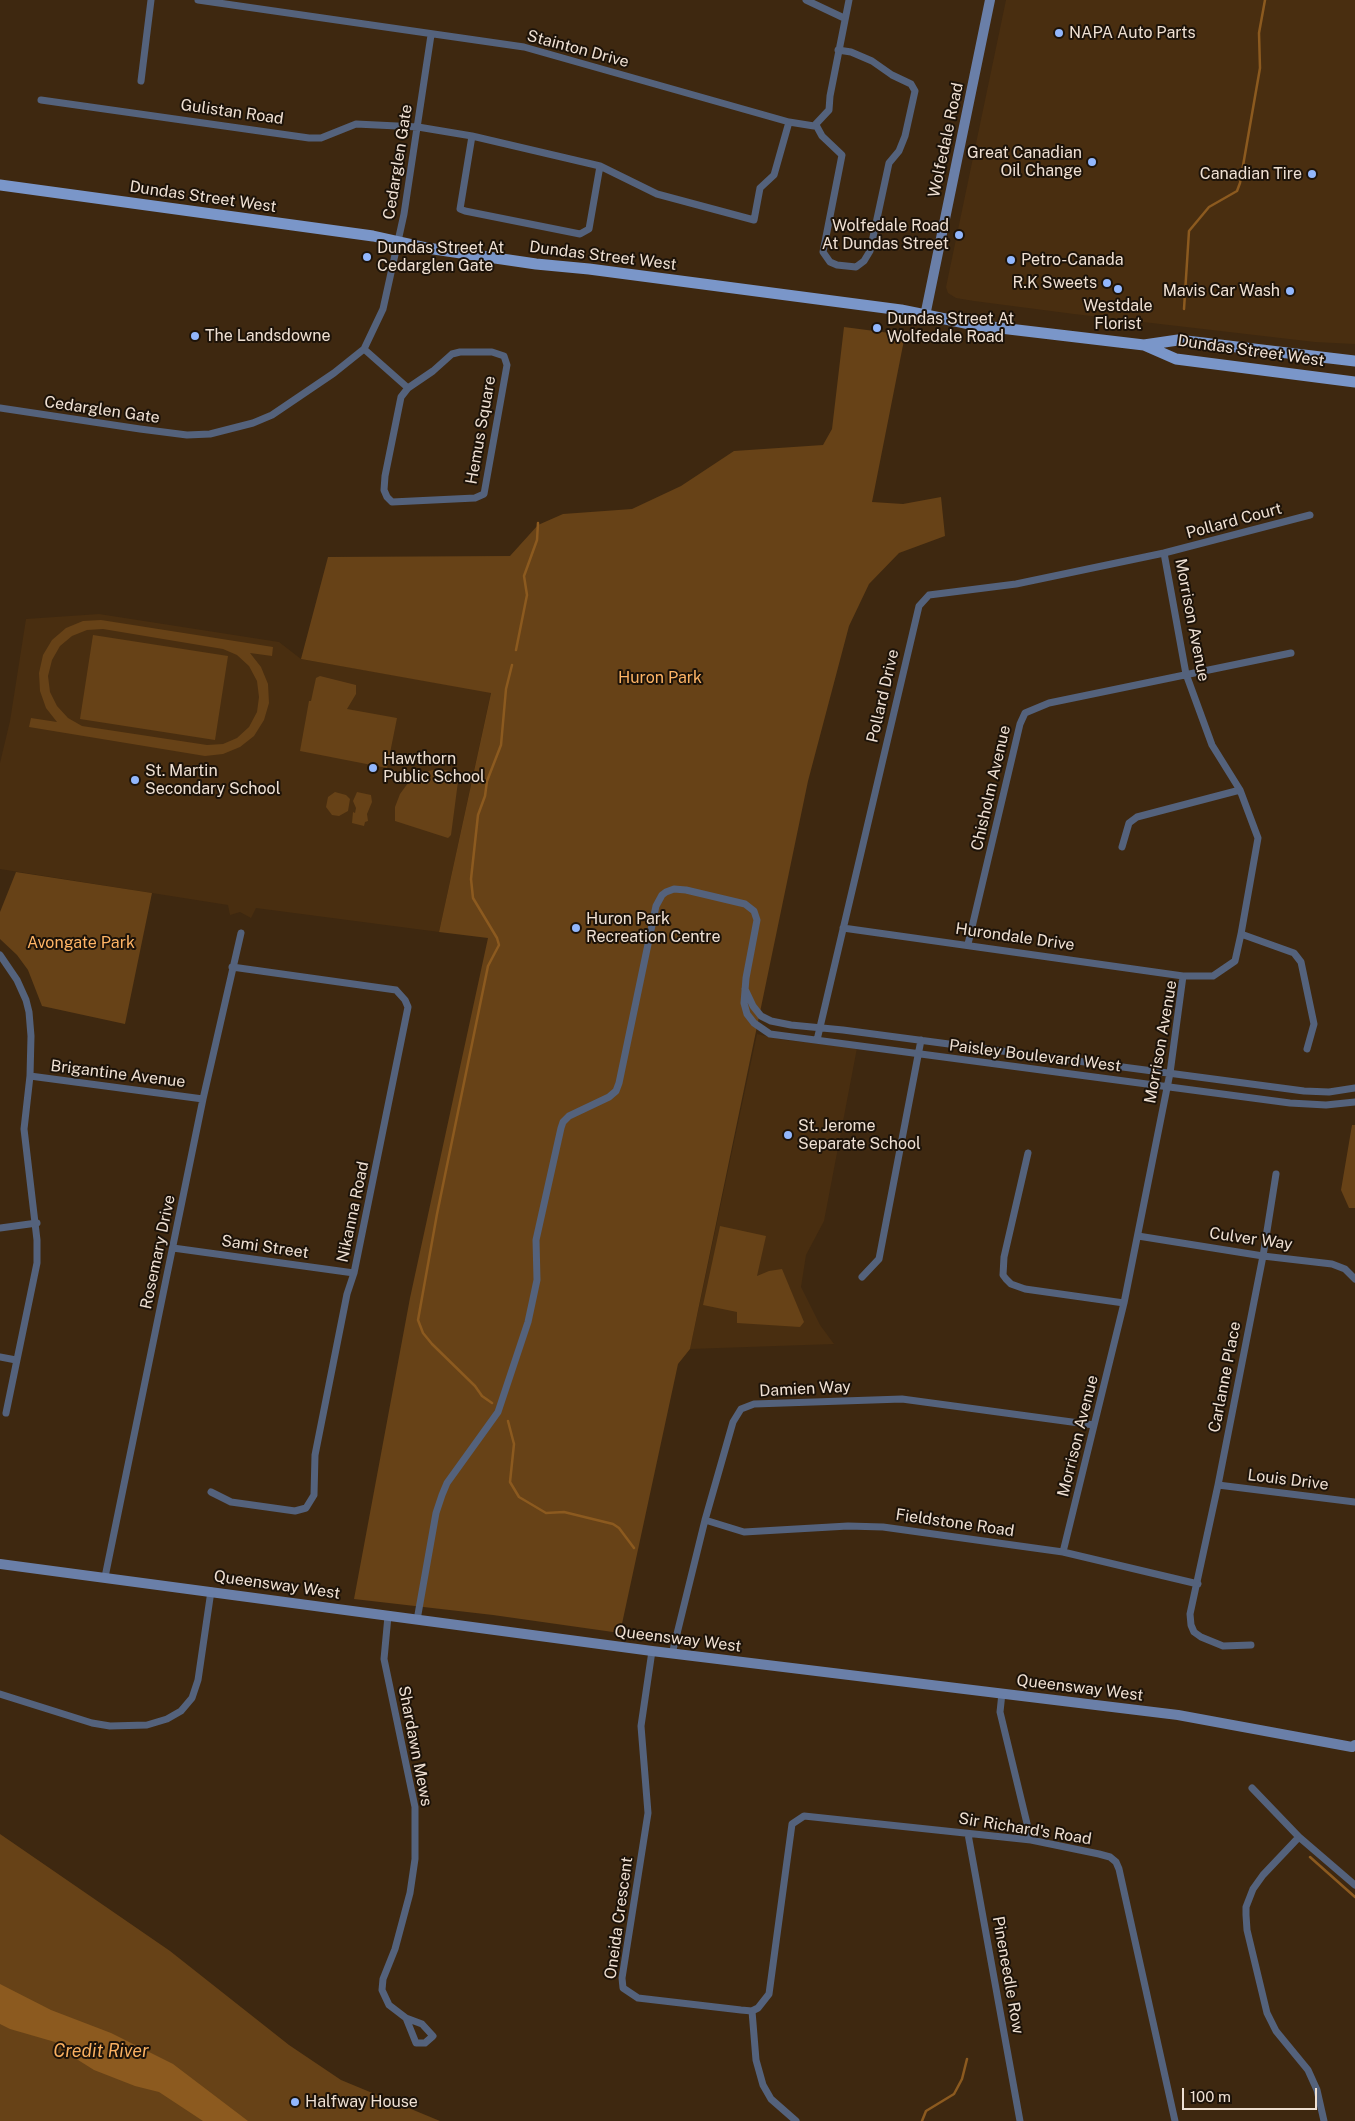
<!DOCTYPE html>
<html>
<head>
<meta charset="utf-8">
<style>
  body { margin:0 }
  #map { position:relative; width:1355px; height:2121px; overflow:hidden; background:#3e2810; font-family:"Public Sans",sans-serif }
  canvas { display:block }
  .scale { position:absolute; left:1182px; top:2088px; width:135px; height:22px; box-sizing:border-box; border:2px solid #efe0d3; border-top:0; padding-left:6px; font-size:15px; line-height:18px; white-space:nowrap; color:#efe0d3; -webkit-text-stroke:4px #1d1309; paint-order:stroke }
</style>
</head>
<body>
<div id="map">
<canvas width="1355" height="2121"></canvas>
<div class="scale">100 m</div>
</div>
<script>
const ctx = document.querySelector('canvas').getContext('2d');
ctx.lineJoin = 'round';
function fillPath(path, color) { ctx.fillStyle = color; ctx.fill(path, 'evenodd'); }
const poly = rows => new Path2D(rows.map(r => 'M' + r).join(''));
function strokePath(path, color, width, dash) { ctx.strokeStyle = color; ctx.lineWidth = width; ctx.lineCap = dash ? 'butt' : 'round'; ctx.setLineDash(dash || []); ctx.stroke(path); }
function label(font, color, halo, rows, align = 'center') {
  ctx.font = font + ' "Public Sans",sans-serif'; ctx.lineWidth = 4; ctx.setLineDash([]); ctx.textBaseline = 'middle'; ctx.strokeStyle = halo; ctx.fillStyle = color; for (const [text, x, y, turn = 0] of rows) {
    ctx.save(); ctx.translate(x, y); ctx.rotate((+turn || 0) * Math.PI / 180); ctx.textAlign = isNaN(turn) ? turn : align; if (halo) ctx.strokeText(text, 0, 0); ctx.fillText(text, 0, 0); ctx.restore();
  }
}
fillPath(poly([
  [1006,0,1355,0,1355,344,1315,342,1074,314,974,301,956,298,948,293,946,287],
  [99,614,279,642,301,659,491,692,439,932,256,908,251,918,240,912,230,915,228,905,0,869,0,763,10,721,26,619],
  [757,1034,784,1040,857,1048,824,1221,806,1255,801,1287,820,1325,834,1344,690,1349]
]), '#492e10');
fillPath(poly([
  [844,327,905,335,872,502,903,504,941,497,945,536,899,553,869,584,849,626,808,781,690,1349,678,1364,620,1633,493,1615,354,1599,410,1298,488,938,439,932,491,693,301,659,328,557,510,556,538,525,563,514,632,509,681,486,734,451,823,445,832,429],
  [101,620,273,647,272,656,250,653,261,667,268,684,269,703,264,720,254,736,240,747,223,754,205,756,29,727,31,718,57,722,46,708,40,691,39,673,43,655,52,640,66,628,83,621],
  [103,629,223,649,237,655,249,666,257,681,259,697,257,712,249,727,237,738,223,744,207,745,82,726,68,718,57,706,50,692,48,676,52,660,60,646,72,636,87,630],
  [93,635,228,656,215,740,80,719],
  [320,676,356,685,356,694,347,709,397,718,387,768,300,751,309,701,311,701,316,678],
  [432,770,446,770,459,774,451,835,448,838,395,821,395,807,400,794,408,783,419,774],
  [335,792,346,795,350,799,348,811,339,816,332,815,326,807,328,797],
  [357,792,371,795,372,802,367,814,368,821,365,822,364,826,352,823,353,812,355,813,356,808,353,801],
  [16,872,152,893,125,1024,42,1006,28,970,17,955,0,939,0,912],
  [1352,1125,1355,1125,1355,1208,1349,1208,1341,1190],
  [720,1226,766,1236,757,1276,769,1271,782,1269,804,1322,800,1327,737,1323,737,1312,703,1305],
  [0,1834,170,1951,289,2045,341,2080,440,2121,0,2121]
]), '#674217');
fillPath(poly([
  [0,1984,51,2010,111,2033,173,2064,248,2121,203,2121,159,2092,135,2086,94,2070,67,2053,55,2042,10,2029,0,2024]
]), '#8c5a1f');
strokePath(poly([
  [1184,309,1189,231,1209,207,1237,191,1240,183,1260,68,1259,33,1265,0],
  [516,650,527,595,524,576,537,540,538,523],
  [492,1403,482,1396,475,1386,432,1344,423,1333,418,1320,437,1214,488,966,499,945,497,938,473,898,471,879,478,815,485,796,487,781,501,745,506,689,512,665],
  [508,1421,514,1444,510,1482,519,1497,546,1513,564,1512,613,1524,619,1528,634,1548],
  [1310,1857,1355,1897],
  [922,2121,926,2111,954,2094,962,2079,967,2059]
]), '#8c5a1f', 2.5);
strokePath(poly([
  [198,0,524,47,789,122,814,126,829,110,830,96,849,0],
  [806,0,844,18],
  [141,81,151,0],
  [41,100,309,138,321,138,356,124,418,127,472,136,600,166,657,194,754,220,760,188,774,175,789,122],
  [816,125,822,136,842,155,823,252,830,262,837,265,856,267,864,261,870,251,889,163,899,151,905,136,915,91,911,84,892,75,872,61,851,52,838,50],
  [472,136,460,209,465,211,580,234,589,229,600,166],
  [364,349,408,388],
  [460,352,492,352,504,356,507,365,484,494,475,498,392,502,387,497,384,490,385,476,401,397,408,388,433,371,452,354,460,352],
  [0,408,140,429,187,435,210,434,253,423,272,415,334,373,364,349,383,309,404,214,431,35],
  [1122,847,1129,823,1137,817,1240,790],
  [843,928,1183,976,1213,976,1235,961,1241,934,1258,838,1240,790,1212,745,1186,674,1164,553],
  [1241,934,1294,953,1301,962,1314,1024,1307,1049],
  [968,944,1020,724,1025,713,1049,703,1291,653],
  [0,955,17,980,26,1000,29,1012,31,1036,30,1076,24,1129,37,1240,37,1263,6,1413],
  [745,989,753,1006,761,1016,771,1021,791,1025,843,1030,1304,1091,1329,1092,1355,1088],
  [817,1040,919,606,929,595,1016,584,1164,553,1310,515],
  [30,1076,203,1099],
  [1028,1153,1004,1257,1003,1275,1006,1279,1011,1284,1025,1289,1124,1303],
  [0,1228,37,1223],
  [1138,1236,1263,1256,1332,1264,1345,1269,1355,1279],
  [173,1248,354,1273],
  [862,1277,879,1259,921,1040],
  [0,1357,16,1360],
  [1218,1485,1355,1502],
  [211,1492,231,1502,295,1511,306,1508,314,1495,315,1455,347,1294,354,1273,408,1007,405,1000,396,990,232,967],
  [705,1520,744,1532,848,1526,883,1527,1063,1552,1198,1584],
  [1063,1552,1124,1303,1170,1073,1183,976],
  [105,1577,203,1099,241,933],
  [388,1616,384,1659,415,1807,415,1859,410,1893,395,1949,383,1979,382,1990,389,2005,406,2018,422,2024,433,2036,425,2043,416,2043,406,2018],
  [417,1620,436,1513,442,1495,447,1483,498,1412,528,1322,537,1280,536,1240,561,1128,563,1122,569,1116,609,1097,616,1091,619,1083,656,906,662,895,666,892,674,889,686,890,745,904,754,911,757,920,746,978,744,1003,747,1014,754,1023,770,1034,1290,1103,1326,1105,1355,1102],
  [1251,1645,1223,1646,1201,1637,1194,1632,1191,1625,1190,1614,1218,1485,1263,1256,1276,1174],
  [652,1651,641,1726,648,1813,622,1978,623,1988,638,1998,741,2010,752,2011,758,2008,769,1994,792,1824,804,1816,1031,1840,1099,1854,1110,1857,1116,1862,1119,1869,1175,2121],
  [672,1654,705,1520,733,1422,741,1409,754,1404,902,1399,1094,1425],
  [1002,1693,1000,1712,1031,1840],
  [0,1694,92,1723,110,1726,147,1725,167,1719,181,1711,192,1698,198,1680,211,1591],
  [1252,1788,1299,1837,1355,1885],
  [968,1834,1020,2121],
  [1299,1837,1263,1875,1253,1889,1246,1907,1246,1915,1247,1930,1267,2013,1276,2031,1308,2070,1317,2090,1324,2121],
  [752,2011,756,2060,763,2085,771,2099,796,2121]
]), '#54627c', 7);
strokePath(poly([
  [925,316,990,0],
  [0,1564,652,1651,1178,1715,1352,1747,1355,1745]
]), '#6a7fa8', 10);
strokePath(poly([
  [0,185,373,236,427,248,536,264,589,269,901,310,975,325,1144,345,1178,340,1355,361],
  [1144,345,1176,359,1355,382]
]), '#7a96c9', 11);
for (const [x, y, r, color] of [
  [1059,33,5,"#92b7fd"],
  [1092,162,5,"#92b7fd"],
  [1312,174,5,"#92b7fd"],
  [959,235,5,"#92b7fd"],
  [367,257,5,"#92b7fd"],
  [1011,260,5,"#92b7fd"],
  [1107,283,5,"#92b7fd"],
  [1118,289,5,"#92b7fd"],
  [1290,291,5,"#92b7fd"],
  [877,328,5,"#92b7fd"],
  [195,336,5,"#92b7fd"],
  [373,768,5,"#92b7fd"],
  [135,780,5,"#92b7fd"],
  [576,928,5,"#92b7fd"],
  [788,1135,5,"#92b7fd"],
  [295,2102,5,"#92b7fd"]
]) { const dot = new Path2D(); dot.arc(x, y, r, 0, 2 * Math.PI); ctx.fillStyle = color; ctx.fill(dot); strokePath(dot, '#1d1309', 2); }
label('16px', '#efe0d3', '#1d1309', [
  ["NAPA Auto Parts",1069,33],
  ["Great Canadian",1082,153,"right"],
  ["Oil Change",1082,171,"right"],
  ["Canadian Tire",1302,174,"right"],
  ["Wolfedale Road",949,226,"right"],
  ["At Dundas Street",949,244,"right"],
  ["Dundas Street At",377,248],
  ["Cedarglen Gate",377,266],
  ["Petro-Canada",1021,260],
  ["R.K Sweets",1097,283,"right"],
  ["Mavis Car Wash",1280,291,"right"],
  ["Westdale",1118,306,"center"],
  ["Florist",1118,324,"center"],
  ["Dundas Street At",887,319],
  ["Wolfedale Road",887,337],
  ["The Landsdowne",205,336],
  ["Hawthorn",383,759],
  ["Public School",383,777],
  ["St. Martin",145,771],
  ["Secondary School",145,789],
  ["Huron Park",586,919],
  ["Recreation Centre",586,937],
  ["St. Jerome",798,1126],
  ["Separate School",798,1144],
  ["Halfway House",305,2102]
], 'left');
label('16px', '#efe0d3', '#1d1309', [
  ["Stainton Drive",578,49,15],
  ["Gulistan Road",232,112,8],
  ["Wolfedale Road",946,140,-78],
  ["Cedarglen Gate",398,162,-81],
  ["Dundas Street West",203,197,8],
  ["Dundas Street West",603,256,7],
  ["Dundas Street West",1251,351,8],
  ["Cedarglen Gate",102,410,8],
  ["Hemus Square",481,430,-80],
  ["Pollard Court",1234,521,-15],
  ["Morrison Avenue",1192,620,79],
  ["Pollard Drive",883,696,-77],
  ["Chisholm Avenue",991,788,-77],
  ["Hurondale Drive",1015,937,8],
  ["Morrison Avenue",1161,1042,-80],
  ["Paisley Boulevard West",1035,1056,7],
  ["Brigantine Avenue",118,1074,7],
  ["Nikanna Road",353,1212,-78],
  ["Culver Way",1251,1239,8],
  ["Sami Street",265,1247,8],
  ["Rosemary Drive",158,1252,-78],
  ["Carlanne Place",1225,1377,-79],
  ["Damien Way",805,1389,-3],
  ["Morrison Avenue",1078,1436,-76],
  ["Louis Drive",1288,1480,7],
  ["Fieldstone Road",955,1523,8],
  ["Queensway West",277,1585,8],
  ["Queensway West",678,1639,7],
  ["Queensway West",1080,1688,7],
  ["Shardawn Mews",415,1746,79],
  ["Sir Richard's Road",1025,1829,9],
  ["Oneida Crescent",619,1918,-82],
  ["Pineneedle Row",1008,1975,80]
]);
label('16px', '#ffb566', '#1d1309', [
  ["Huron Park",660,678],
  ["Avongate Park",81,943]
]);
label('italic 18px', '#f9b061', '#1d1309', [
  ["Credit River",101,2051]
]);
</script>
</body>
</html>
